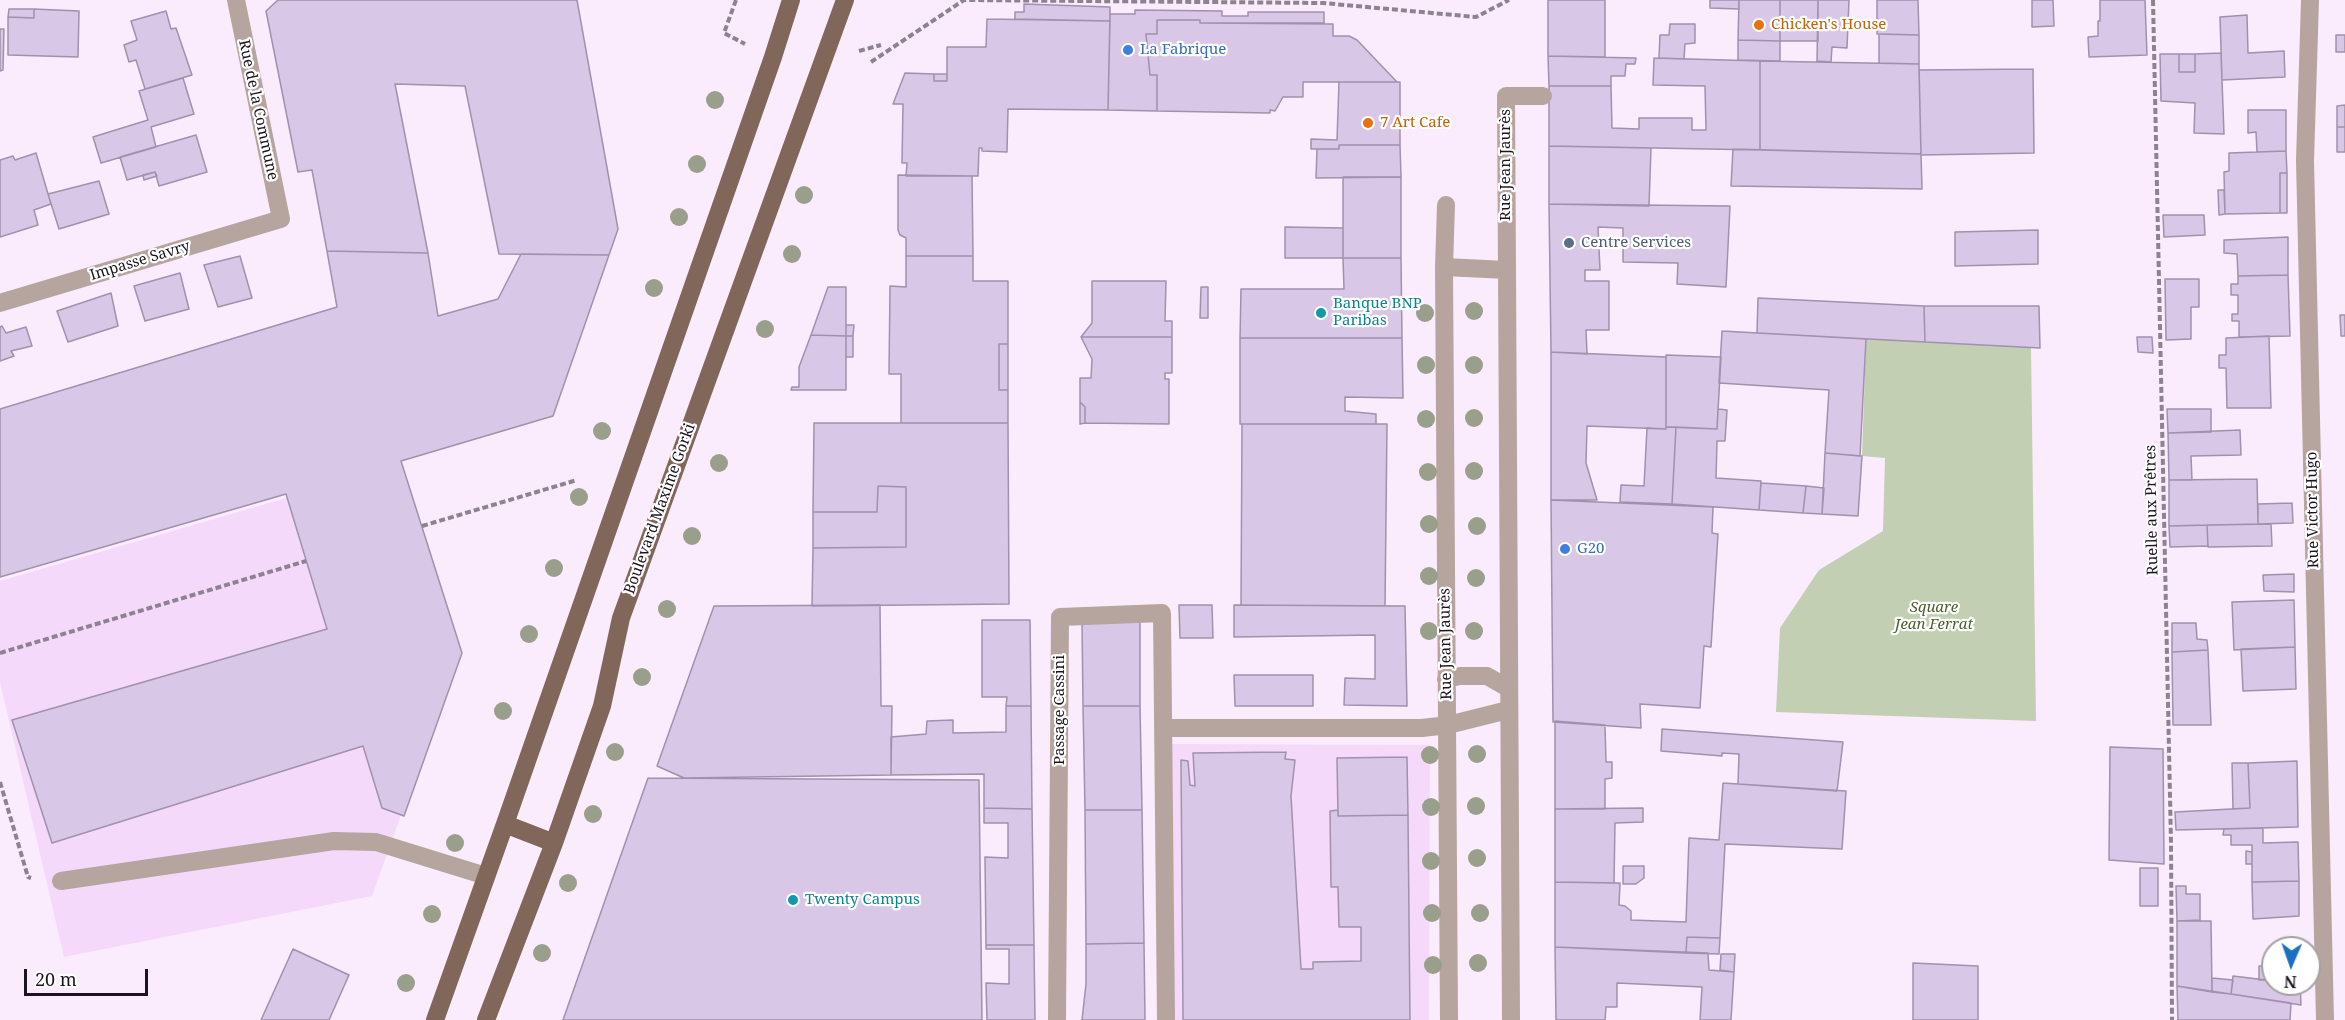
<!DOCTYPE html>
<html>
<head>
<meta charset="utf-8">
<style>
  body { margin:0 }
  #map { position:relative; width:2345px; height:1020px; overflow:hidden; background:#faecfc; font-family:"Noto Serif",serif }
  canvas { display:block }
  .north { position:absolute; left:2261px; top:936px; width:60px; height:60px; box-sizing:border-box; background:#fff; border:2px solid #a4a1a5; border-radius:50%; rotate:182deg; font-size:16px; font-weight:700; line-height:24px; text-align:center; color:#1b131d }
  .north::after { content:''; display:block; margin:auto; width:21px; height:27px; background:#1b70be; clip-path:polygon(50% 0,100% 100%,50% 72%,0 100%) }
  .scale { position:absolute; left:24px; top:969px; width:124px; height:27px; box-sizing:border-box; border:3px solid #1b131d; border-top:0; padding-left:8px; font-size:18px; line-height:21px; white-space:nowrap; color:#1b131d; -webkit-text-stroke:4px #fff; paint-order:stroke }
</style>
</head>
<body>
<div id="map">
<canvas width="2345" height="1020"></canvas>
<div class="north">N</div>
<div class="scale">20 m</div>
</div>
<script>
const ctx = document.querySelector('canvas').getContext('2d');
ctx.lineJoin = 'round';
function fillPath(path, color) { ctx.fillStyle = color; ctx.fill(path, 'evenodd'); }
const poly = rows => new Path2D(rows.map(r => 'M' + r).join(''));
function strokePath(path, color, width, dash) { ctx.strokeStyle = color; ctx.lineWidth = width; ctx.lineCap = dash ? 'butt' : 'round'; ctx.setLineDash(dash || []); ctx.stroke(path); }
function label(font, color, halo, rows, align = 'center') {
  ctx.font = font + ' "Noto Serif",serif'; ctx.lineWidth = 4.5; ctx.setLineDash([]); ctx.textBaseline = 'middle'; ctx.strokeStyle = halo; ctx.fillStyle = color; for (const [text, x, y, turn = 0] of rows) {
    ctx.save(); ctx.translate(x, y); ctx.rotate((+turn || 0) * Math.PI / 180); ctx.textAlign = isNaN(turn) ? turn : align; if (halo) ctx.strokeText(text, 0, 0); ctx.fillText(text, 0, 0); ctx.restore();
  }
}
fillPath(poly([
  [400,465,457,659,372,896,64,957,0,682,0,581],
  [1171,744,1430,745,1429,1020,1173,1020]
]), '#f5d9fb');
fillPath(poly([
  [1866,339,2031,347,2036,721,1776,712,1780,628,1819,570,1883,531,1885,458,1862,456]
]), '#c3cfb3');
const building = poly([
  [278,0,577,0,618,229,609,255,499,254,465,86,395,84,428,253,327,251,312,170,298,172,266,11,278,0],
  [1548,0,1605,0,1605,57,1548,56,1548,0],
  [1710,0,1739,0,1739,9,1710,8,1710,0],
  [1739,0,1780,0,1780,41,1738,40,1739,0],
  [1780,0,1818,0,1818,41,1780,41,1780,0],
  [1818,0,1849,0,1847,48,1832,47,1831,62,1817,61,1818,0],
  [1877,0,1918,0,1919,35,1877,34,1877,0],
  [2032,0,2053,0,2054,26,2032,27,2032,0],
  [2100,0,2145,0,2147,55,2089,57,2088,37,2098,36,2098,21,2100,21,2100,0],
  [1024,4,1110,7,1110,21,1015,19,1015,12,1024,12,1024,4],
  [9,9,34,9,34,18,8,17,9,9],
  [34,9,79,11,78,57,8,55,8,17,34,18,34,9],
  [1135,10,1222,11,1222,16,1248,16,1248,12,1324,12,1324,23,1200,23,1200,20,1157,20,1157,34,1146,34,1150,75,1157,75,1157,111,1108,110,1110,14,1135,14,1135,10],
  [166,11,171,29,176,28,192,75,145,89,136,60,129,62,124,45,137,40,131,21,166,11],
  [2247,15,2248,53,2284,51,2285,77,2222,80,2220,17,2247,15],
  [987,19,1110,21,1108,110,1008,109,1007,152,982,151,982,148,979,148,978,176,906,176,907,163,902,163,903,104,893,104,905,73,934,74,934,81,947,81,947,47,986,47,987,19],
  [1157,20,1200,20,1200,23,1333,24,1333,36,1349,36,1357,40,1397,82,1303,82,1303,97,1283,97,1275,111,1270,110,1270,113,1157,111,1157,75,1150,75,1146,34,1157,34,1157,20],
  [1670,24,1695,24,1695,43,1685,44,1684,59,1659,58,1660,35,1669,35,1670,24],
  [0,29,4,29,3,70,0,71,0,29],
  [1879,34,1919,35,1919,64,1879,63,1879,34],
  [2336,35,2345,35,2345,52,2336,52,2336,35],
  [1738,40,1780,41,1780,61,1738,60,1738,40],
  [2221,53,2224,134,2194,133,2195,103,2161,101,2160,54,2179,54,2179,72,2195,72,2195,54,2221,53],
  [2179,54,2195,54,2195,72,2179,72,2179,54],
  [1548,56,1636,58,1635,64,1626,64,1625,76,1611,76,1611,86,1549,86,1548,56],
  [1654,58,1760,61,1760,150,1549,146,1549,86,1611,86,1612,128,1639,129,1639,118,1692,118,1692,130,1706,130,1705,86,1653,85,1654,58],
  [1760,61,1919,64,1921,154,1760,150,1760,61],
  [2033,69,2034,153,1921,155,1919,70,2033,69],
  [934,74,947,74,947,81,934,81,934,74],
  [183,78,194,114,151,127,156,147,101,163,93,137,148,120,139,91,183,78],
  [1339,82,1400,82,1400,145,1339,145,1339,149,1311,149,1311,139,1337,140,1339,82],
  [2345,105,2345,127,2337,127,2337,106,2345,105],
  [2248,110,2286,110,2286,151,2257,152,2256,132,2248,133,2248,110],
  [2337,127,2345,127,2345,152,2337,152,2337,127],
  [196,135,207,172,159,186,155,172,127,180,120,157,196,135],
  [1339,145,1400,145,1401,177,1316,178,1317,149,1339,149,1339,145],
  [1549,146,1651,148,1649,206,1549,204,1549,146],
  [1733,149,1921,154,1922,189,1731,186,1733,149],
  [2286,151,2287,173,2280,173,2280,213,2225,214,2224,172,2229,171,2229,153,2286,151],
  [36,153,51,204,34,210,38,225,0,237,0,160,13,156,15,160,36,153],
  [155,172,157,176,144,180,143,175,155,172],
  [2280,173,2287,173,2287,213,2280,213,2280,173],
  [898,175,972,176,973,256,906,256,906,238,900,235,898,230,898,175],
  [1343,177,1401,177,1401,258,1343,258,1343,177],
  [99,181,109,214,59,229,48,194,99,181],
  [2218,190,2224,190,2225,214,2219,215,2218,190],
  [1549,204,1730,206,1726,287,1677,284,1678,263,1623,262,1623,228,1598,227,1600,270,1585,270,1585,281,1609,281,1609,330,1586,330,1587,354,1551,352,1549,204],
  [2163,215,2204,215,2205,235,2164,237,2163,215],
  [1285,227,1343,228,1343,258,1285,258,1285,227],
  [2038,230,2038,264,1955,266,1955,232,2038,230],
  [2288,237,2288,275,2238,276,2237,254,2224,253,2224,240,2288,237],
  [327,251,428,253,438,316,498,299,521,254,609,255,553,416,401,461,462,653,404,816,382,808,363,746,52,843,12,720,327,629,286,494,0,577,0,409,337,307,327,251],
  [240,256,252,298,218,307,204,265,240,256],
  [906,256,973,256,973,281,1008,281,1008,344,999,344,999,390,1008,390,1008,423,901,423,901,374,889,374,890,286,906,287,906,256],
  [1343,258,1401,258,1402,338,1240,338,1241,289,1344,289,1343,258],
  [180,273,189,309,145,321,134,286,180,273],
  [2288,275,2290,336,2239,337,2239,321,2232,321,2232,314,2238,314,2238,295,2231,295,2231,284,2238,284,2238,276,2288,275],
  [2165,279,2199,279,2199,307,2191,307,2191,339,2166,340,2165,279],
  [1092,281,1166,281,1165,321,1172,321,1172,337,1081,337,1092,323,1092,281],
  [828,287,846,287,846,336,811,335,828,287],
  [1201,287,1208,287,1208,318,1200,318,1201,287],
  [111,293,118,326,68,342,57,311,111,293],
  [1758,298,1924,306,1925,342,1757,333,1758,298],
  [1924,306,2039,306,2040,348,1925,342,1924,306],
  [2340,315,2345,315,2345,336,2341,336,2340,315],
  [846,325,854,325,853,336,846,336,846,325],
  [2,326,6,333,26,327,32,346,11,351,14,356,0,361,0,327,2,326],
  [1722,331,1866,339,1860,456,1825,453,1829,390,1719,383,1722,331],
  [811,335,846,336,846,390,791,390,792,387,799,387,799,367,811,335],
  [846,336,853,336,853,357,846,357,846,336],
  [2269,336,2271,408,2227,408,2226,368,2219,368,2219,355,2226,355,2226,338,2269,336],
  [1081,337,1172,337,1172,373,1165,373,1165,379,1169,379,1169,424,1085,423,1085,407,1080,402,1080,378,1091,378,1092,359,1081,337],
  [2137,337,2152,337,2153,353,2138,352,2137,337],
  [1240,338,1402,338,1403,398,1345,397,1345,411,1376,414,1376,424,1240,424,1240,338],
  [999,344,1008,344,1008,390,999,390,999,344],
  [1551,352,1666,357,1666,429,1587,426,1586,463,1597,500,1551,500,1551,352],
  [1666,355,1721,357,1717,429,1666,427,1666,355],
  [1080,402,1085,407,1085,423,1080,424,1080,402],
  [1718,409,1727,410,1725,441,1717,441,1716,478,1761,481,1759,510,1672,504,1676,427,1717,429,1718,409],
  [2167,409,2211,409,2211,432,2168,433,2167,409],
  [814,423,1008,423,1009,604,812,606,813,548,906,547,906,487,878,486,877,512,813,512,814,423],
  [1242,424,1387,424,1385,606,1241,605,1242,424],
  [1666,427,1676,427,1672,504,1620,502,1621,485,1644,486,1647,428,1666,429,1666,427],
  [2240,430,2241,455,2191,456,2192,480,2169,480,2168,433,2240,430],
  [1825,453,1862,456,1858,516,1822,514,1825,453],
  [2257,479,2258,524,2169,526,2169,480,2257,479],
  [1761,483,1806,486,1803,513,1759,510,1761,483],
  [878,486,906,487,906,547,813,548,813,512,877,512,878,486],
  [1806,486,1824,488,1822,514,1803,513,1806,486],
  [1551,500,1713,507,1712,533,1718,534,1711,647,1704,646,1700,708,1640,704,1641,728,1553,722,1551,500],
  [2292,503,2293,523,2258,524,2258,504,2292,503],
  [2271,524,2272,546,2208,547,2207,525,2271,524],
  [2207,525,2208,546,2170,547,2169,526,2207,525],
  [2294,574,2294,592,2264,591,2263,575,2294,574],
  [2294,600,2295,647,2234,650,2232,602,2294,600],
  [880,605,881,706,892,706,891,775,684,778,657,766,714,606,880,605],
  [1179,605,1212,605,1213,638,1180,638,1179,605],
  [1234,605,1405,606,1407,706,1344,705,1345,678,1375,679,1375,635,1234,637,1234,605],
  [982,620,1030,620,1031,706,1006,706,1007,697,982,697,982,620],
  [1082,621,1140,622,1140,706,1083,706,1082,621],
  [2172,623,2196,623,2197,639,2207,640,2208,650,2172,652,2172,623],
  [2295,647,2296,689,2243,691,2241,649,2295,647],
  [2208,650,2211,725,2173,725,2172,652,2208,650],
  [1234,675,1313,675,1313,706,1235,706,1234,675],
  [1006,706,1031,706,1032,809,984,808,984,774,891,775,891,737,926,734,927,721,953,720,953,733,1006,732,1006,706],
  [1083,706,1140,706,1142,810,1085,810,1083,706],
  [1555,721,1605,725,1606,762,1612,762,1612,778,1605,779,1605,809,1555,809,1555,721],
  [1662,729,1843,742,1837,791,1738,784,1739,754,1722,753,1722,756,1661,751,1662,729],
  [2110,747,2163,749,2164,864,2109,860,2110,747],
  [1286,752,1285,759,1295,760,1291,796,1301,969,1313,969,1313,962,1361,961,1361,927,1339,927,1338,887,1331,887,1330,811,1338,810,1338,816,1408,815,1410,1020,1183,1020,1181,760,1188,761,1190,785,1195,786,1193,753,1286,752],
  [1407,757,1408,815,1338,816,1337,758,1407,757],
  [2297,761,2298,827,2176,830,2175,812,2250,808,2248,763,2297,761],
  [2232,763,2248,763,2250,808,2233,809,2232,763],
  [648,778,979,780,982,1020,563,1020,648,778],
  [1723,783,1846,791,1842,849,1725,844,1720,938,1687,937,1686,953,1555,947,1555,882,1620,883,1619,905,1625,906,1631,911,1631,920,1686,922,1689,838,1719,840,1723,783],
  [984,808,1032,809,1034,945,986,945,985,857,1008,858,1008,823,984,823,984,808],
  [1643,808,1643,822,1615,823,1614,883,1555,882,1555,809,1643,808],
  [1085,810,1142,810,1144,943,1086,944,1085,810],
  [2263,828,2263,843,2298,842,2299,881,2252,882,2252,845,2231,845,2231,835,2223,835,2224,829,2263,828],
  [2246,851,2252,852,2252,864,2246,864,2246,851],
  [1623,866,1644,866,1644,878,1636,884,1623,884,1623,866],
  [2140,868,2158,868,2158,906,2140,906,2140,868],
  [2299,881,2299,916,2253,919,2252,882,2299,881],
  [2176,886,2186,886,2186,894,2200,894,2200,920,2177,921,2176,886],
  [2177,921,2211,921,2212,992,2177,986,2177,921],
  [1687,937,1720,938,1719,954,1686,953,1687,937],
  [1144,943,1145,1020,1082,1020,1086,984,1086,944,1144,943],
  [986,945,1034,945,1035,1020,987,1020,986,983,1009,984,1009,949,986,949,986,945],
  [1555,947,1708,953,1709,970,1734,972,1731,1020,1700,1020,1702,987,1617,983,1617,1007,1606,1007,1605,1020,1556,1020,1555,947],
  [293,949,349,975,329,1020,261,1020,293,949],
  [1721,954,1735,954,1734,972,1720,970,1721,954],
  [2265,960,2273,960,2273,984,2300,984,2301,1005,2231,994,2233,976,2266,980,2265,960],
  [1913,963,1978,966,1978,1020,1913,1020,1913,963],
  [2259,966,2265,966,2266,980,2259,980,2259,966],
  [2212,978,2233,980,2231,994,2212,992,2212,978],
  [2177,986,2291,1003,2290,1020,2178,1020,2177,986]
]);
fillPath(building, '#d8c7e6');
strokePath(building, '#a091ac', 1.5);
strokePath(poly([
  [736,0,724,33,745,44],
  [2153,0,2171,843,2172,1020],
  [859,51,881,45],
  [871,62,964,0,1323,3,1476,17,1509,0],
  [422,526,577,480],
  [0,653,306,561],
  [0,782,28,877,31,878]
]), '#8d828f', 4, [6, 3]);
strokePath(poly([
  [2310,0,2305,161,2325,1020],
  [1446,205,1444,267,1449,1020],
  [1444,267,1507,270,1511,1020],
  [1507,270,1506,96,1543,96],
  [0,303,281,219,236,0],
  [1446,679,1460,676,1487,676,1508,688],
  [1164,728,1422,728,1448,725,1508,710],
  [61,881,334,841,376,842,486,876],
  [1057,1020,1060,617,1162,613,1166,1020]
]), '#b5a59e', 18);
strokePath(poly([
  [505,824,554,843],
  [435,1020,505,824,773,57,791,0],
  [486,1020,554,843,602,706,621,618,845,0]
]), '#81665a', 18);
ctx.fillStyle = '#9a9f8b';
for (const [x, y] of [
  [715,100],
  [697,164],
  [804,195],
  [679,217],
  [792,254],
  [654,288],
  [1474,311],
  [1425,313],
  [765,329],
  [1426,365],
  [1474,365],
  [1474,418],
  [1426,419],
  [602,431],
  [719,463],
  [1474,471],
  [1428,472],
  [579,497],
  [1429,524],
  [1477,526],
  [692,536],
  [554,568],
  [1429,576],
  [1476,578],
  [667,609],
  [1429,631],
  [1474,631],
  [529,634],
  [642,677],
  [503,711],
  [615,752],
  [1477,754],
  [1430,755],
  [1476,806],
  [1431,807],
  [593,814],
  [455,843],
  [1477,858],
  [1431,861],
  [568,883],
  [1432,913],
  [1480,913],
  [432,914],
  [542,953],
  [1478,963],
  [1433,965],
  [406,983]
]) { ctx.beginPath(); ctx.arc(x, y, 9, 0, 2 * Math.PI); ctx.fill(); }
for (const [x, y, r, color] of [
  [1759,25,6,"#e8710a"],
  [1128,50,6,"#3f7fe0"],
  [1368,123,6,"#e8710a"],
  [1569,243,6,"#5c6f8a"],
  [1321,313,6,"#0f9aa8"],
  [1565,549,6,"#3f7fe0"],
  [793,900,6,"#0f9aa8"]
]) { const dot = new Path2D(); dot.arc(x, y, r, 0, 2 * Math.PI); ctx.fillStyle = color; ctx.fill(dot); strokePath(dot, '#fff', 2); }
label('15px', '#c56008', '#fff', [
  ["Chicken's House",1771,25],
  ["7 Art Cafe",1380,123]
], 'left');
label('15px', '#366cbe', '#fff', [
  ["La Fabrique",1140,50],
  ["G20",1577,549]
], 'left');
label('15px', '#1b131d', '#fff', [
  ["Rue de la Commune",258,110,78],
  ["Rue Jean Jaurès",1506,165,-90],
  ["Impasse Savry",140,261,-17],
  ["Boulevard Maxime Gorki",660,509,-70],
  ["Ruelle aux Prêtres",2152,510,-91],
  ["Rue Victor Hugo",2313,510,-91],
  ["Rue Jean Jaurès",1446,644,-91],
  ["Passage Cassini",1060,710,-90]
]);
label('15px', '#4e5e75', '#fff', [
  ["Centre Services",1581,243]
], 'left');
label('15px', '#0d838f', '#fff', [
  ["Banque BNP",1333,304],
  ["Paribas",1333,321],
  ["Twenty Campus",805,900]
], 'left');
label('italic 15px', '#4c602f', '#fff', [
  ["Square",1934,608],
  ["Jean Ferrat",1934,625]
]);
</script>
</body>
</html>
